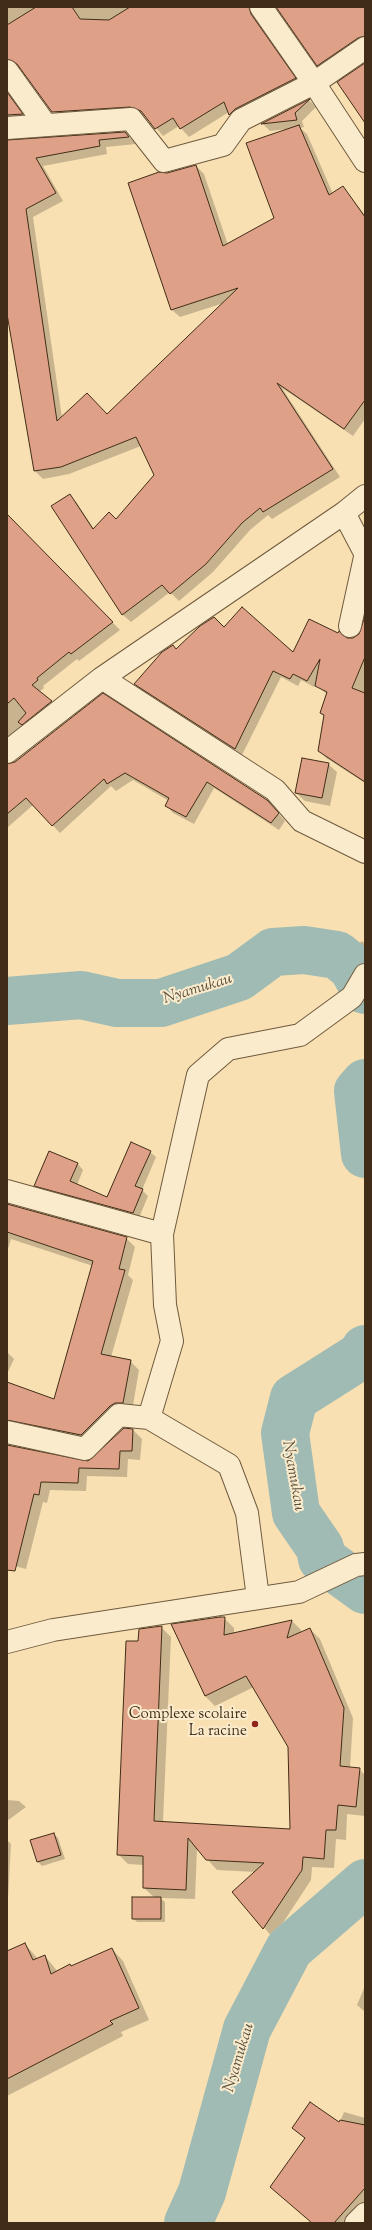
<!DOCTYPE html>
<html>
<head>
<meta charset="utf-8">
<style>
  body { margin:0 }
  #map { position:relative; width:372px; height:2230px; overflow:hidden; background:#f9e0b2; font-family:"Sorts Mill Goudy",serif }
  canvas { display:block }
  .frame { position:absolute; inset:0; border:8px solid #412d17; pointer-events:none }
</style>
</head>
<body>
<div id="map">
<canvas width="372" height="2230"></canvas>
<div class="frame"></div>
</div>
<script>
const ctx = document.querySelector('canvas').getContext('2d');
ctx.lineJoin = 'round';
function fillPath(path, color) { ctx.fillStyle = color; ctx.fill(path, 'evenodd'); }
const poly = rows => new Path2D(rows.map(r => 'M' + r).join(''));
function strokePath(path, color, width, dash) { ctx.strokeStyle = color; ctx.lineWidth = width; ctx.lineCap = dash ? 'butt' : 'round'; ctx.setLineDash(dash || []); ctx.stroke(path); }
function label(font, color, halo, rows, align = 'center') {
  ctx.font = font + ' "Sorts Mill Goudy",serif'; ctx.lineWidth = 4; ctx.setLineDash([]); ctx.textBaseline = 'middle'; ctx.strokeStyle = halo; ctx.fillStyle = color; for (const [text, x, y, turn = 0] of rows) {
    ctx.save(); ctx.translate(x, y); ctx.rotate((+turn || 0) * Math.PI / 180); ctx.textAlign = isNaN(turn) ? turn : align; if (halo) ctx.strokeText(text, 0, 0); ctx.fillText(text, 0, 0); ctx.restore();
  }
}
fillPath(poly([
  [7,7,260,7,256,16,258,23,302,86,238,122,229,112,189,137,179,126,163,136,147,117,139,114,61,120,22,69,15,66,7,69],
  [277,7,365,7,365,23,357,28,365,37,365,47,326,73,318,65],
  [7,91,29,122,7,126],
  [309,100,316,107,302,121,304,127,300,128,307,134,333,194,343,187,365,215,365,419,353,436,282,388,340,477,272,519,268,515,250,530,213,572,179,601,170,592,131,622,123,615,53,507,70,495,77,503,94,529,116,520,155,476,141,446,69,474,43,479,35,471,7,308,7,141,125,133,136,144,106,147,107,154,43,166,63,201,33,217,62,418,107,415,224,303,180,317,172,310,167,174,196,166,204,174,228,245,275,218,287,129,270,131,263,124],
  [14,522,120,630,79,661,77,659,43,686,44,688,39,692,59,709,7,749,7,529],
  [365,621,365,783,326,758,319,750,325,717,321,713,328,695,316,685,314,687,301,680,298,686,281,677,242,755,142,691,135,684,176,650,225,629,293,654,347,639,354,639,360,635],
  [103,695,274,808,285,821,279,830,214,788,194,824,173,813,166,805,169,801,133,780,116,791,111,786,60,833,33,805,7,828,7,764,15,763],
  [328,764,337,772,330,806,305,801,296,793],
  [361,941,365,943,365,975,356,978,348,969],
  [50,1152,78,1164,83,1170,77,1185,107,1199,150,1152,156,1157,142,1190,148,1196,139,1218,41,1191,35,1185],
  [7,1205,126,1238,135,1247,128,1275,133,1280,111,1357,130,1361,139,1370,132,1411,90,1444,7,1432,7,1383,54,1400,93,1266,11,1239,7,1252],
  [7,1352,14,1359,7,1374],
  [133,1430,142,1439,140,1460,128,1459,127,1477,87,1476,86,1491,50,1490,47,1503,43,1502,26,1569,7,1564,7,1446,83,1462,94,1459],
  [224,1618,234,1628,234,1633,292,1621,301,1630,301,1633,310,1629,320,1639,353,1718,350,1768,359,1769,365,1775,365,1816,347,1814,346,1840,336,1839,334,1868,312,1867,311,1880,273,1938,234,1892,256,1872,217,1870,197,1848,195,1899,160,1898,165,1902,165,1922,137,1922,133,1918,155,1898,144,1888,144,1865,128,1864,118,1854,139,1642,161,1627,171,1637,163,1822,291,1830,289,1746,254,1687,215,1706,205,1696,173,1625],
  [7,1800,19,1801,26,1807,7,1821],
  [54,1834,58,1838,65,1859,42,1866,38,1862],
  [7,1840,11,1844,8,1899,7,1899],
  [25,1944,38,1959,45,1956,58,1972,112,1949,123,1961,149,2020,121,2032,123,2036,7,2096,7,1953],
  [365,1986,365,2012,357,2005],
  [344,2112,365,2118,365,2211,354,2223,312,2223,306,2140,293,2128,339,2124]
]), '#0003');
strokePath(poly([
  [7,1001,81,995,117,1003,161,1003,239,977,273,952,304,950,337,955,352,967,365,990],
  [365,1083,358,1091,365,1154],
  [365,1349,362,1355,294,1398,285,1433,296,1513,320,1548,322,1559,365,1590],
  [188,2223,202,2192,247,2029,289,1949,365,1883]
]), '#a0bbb3', 48);
const building = poly([
  [36,7,72,7,80,19,109,20,130,7,249,7,251,14,296,78,235,109,229,115,224,102,180,129,173,118,155,129,141,111,130,107,52,112,17,64,7,59,7,25,36,7],
  [276,7,365,7,365,36,358,38,317,66,276,7],
  [365,63,365,123,337,82,365,63],
  [7,92,23,114,7,115,7,92],
  [310,99,295,113,297,120,261,124,310,99],
  [299,125,329,195,343,186,365,217,365,400,344,429,277,383,333,469,263,512,260,508,242,523,206,564,170,594,162,585,122,615,51,506,70,494,93,529,109,512,116,519,154,475,136,437,61,467,34,471,7,314,7,140,125,132,129,137,99,140,100,146,36,158,56,193,26,209,57,421,87,393,107,414,238,288,171,310,128,183,159,172,167,173,196,165,223,246,274,218,246,143,299,125],
  [7,514,113,622,71,654,69,652,37,678,38,680,32,685,52,701,22,725,18,722,26,713,14,698,7,704,7,514],
  [242,607,293,652,309,619,338,633,339,631,347,638,353,638,359,634,365,616,365,657,352,688,365,693,365,782,318,751,324,715,320,713,327,692,315,686,320,659,307,681,293,674,290,679,273,671,235,749,134,684,162,652,173,645,176,649,200,626,214,617,224,627,242,607],
  [103,693,267,800,279,813,271,823,207,782,186,817,165,806,169,798,125,773,107,784,104,779,52,826,26,798,7,814,7,764,15,762,103,693],
  [302,758,329,763,322,798,295,793,302,758],
  [131,1142,151,1151,135,1186,143,1189,133,1213,34,1186,49,1151,78,1163,70,1181,107,1197,131,1142],
  [7,1204,127,1237,119,1269,125,1270,101,1354,131,1360,123,1403,115,1403,110,1406,81,1435,7,1420,7,1382,54,1399,93,1261,7,1232,7,1204],
  [124,1428,133,1429,132,1451,120,1451,119,1469,79,1468,78,1483,41,1482,39,1495,34,1494,15,1571,7,1570,7,1445,88,1461,124,1428],
  [220,1617,225,1617,224,1635,292,1620,287,1638,310,1628,344,1708,340,1766,360,1768,356,1807,338,1805,336,1830,326,1830,324,1859,303,1857,302,1870,263,1929,232,1892,264,1863,206,1860,188,1838,186,1890,143,1888,143,1856,117,1855,126,1641,138,1641,139,1629,162,1626,154,1821,290,1829,288,1747,246,1676,205,1696,171,1624,220,1617],
  [54,1833,61,1855,37,1862,30,1840,54,1833],
  [132,1897,161,1897,161,1919,132,1919,132,1897],
  [25,1943,33,1960,45,1955,51,1974,70,1964,71,1966,112,1948,139,2008,110,2021,113,2024,7,2079,7,1951,25,1943],
  [310,2102,339,2122,340,2120,365,2125,365,2188,334,2223,312,2223,270,2187,305,2138,292,2128,310,2102]
]);
fillPath(building, '#dea086');
strokePath(building, '#412d17', 1);
const minor = poly([
  [261,7,314,83,365,161],
  [7,71,45,124],
  [7,128,131,119,164,161,223,145,241,120,314,83,365,48],
  [344,513,365,553],
  [350,626,365,557],
  [102,678,275,790,302,821,365,852],
  [7,752,102,678,344,513,365,496],
  [7,1191,162,1234],
  [149,1418,172,1341,165,1305,162,1234,198,1075,228,1049,300,1035,352,997,365,975],
  [7,1432,85,1449,119,1415,149,1418,229,1465,247,1513,258,1598],
  [7,1642,53,1630,299,1592,356,1565,365,1564],
  [356,2223,365,2214]
]);
strokePath(minor, '#6f5a3e', 24);
strokePath(minor, '#fbebcd', 22);
for (const [x, y, r, color] of [
  [255,1724,4,"#8f2418"]
]) { const dot = new Path2D(); dot.arc(x, y, r, 0, 2 * Math.PI); ctx.fillStyle = color; ctx.fill(dot); strokePath(dot, '#fbebcd', 1.5); }
label('15px', '#412d17', '#fbebcd', [
  ["Complexe scolaire",247,1715],
  ["La racine",247,1732]
], 'right');
label('italic 16px', '#59503e', '#fbebcd', [
  ["Nyamukau",198,990,-17],
  ["Nyamukau",292,1476,80],
  ["Nyamukau",240,2058,-73]
]);
</script>
</body>
</html>
